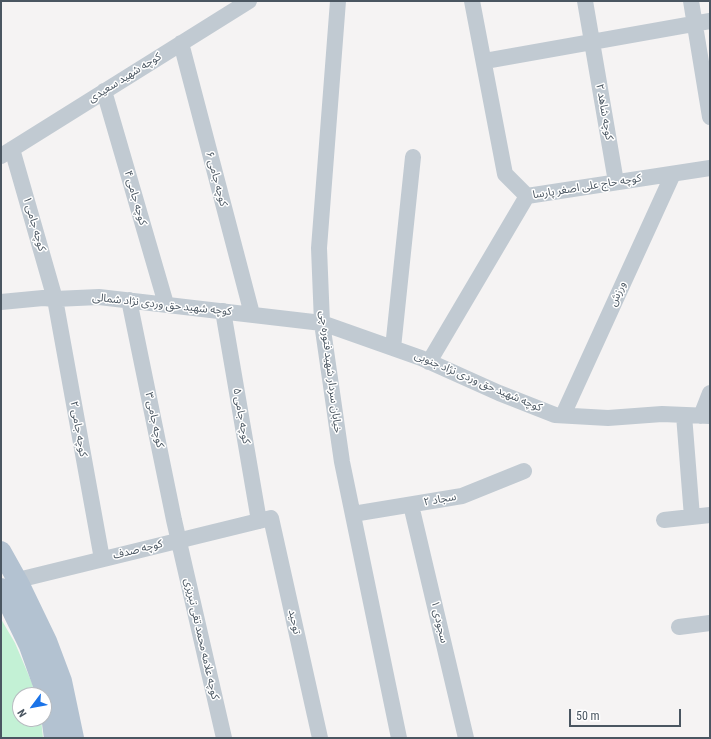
<!DOCTYPE html>
<html>
<head>
<meta charset="utf-8">
<style>
  body { margin:0 }
  #map { position:relative; width:711px; height:739px; overflow:hidden; background:#f5f3f3; font-family:"Roboto Condensed",sans-serif }
  canvas { display:block }
  .frame { position:absolute; inset:0; border:2px solid #4a5661; pointer-events:none }
  .north { position:absolute; left:12px; top:687px; width:40px; height:40px; box-sizing:border-box; background:#fff; border:1px solid #b7bbc0; border-radius:50%; rotate:238deg; font-size:11px; font-weight:700; line-height:16px; text-align:center; color:#4a5661 }
  .north::after { content:''; display:block; margin:auto; width:14px; height:18px; background:#1a73e8; clip-path:polygon(50% 0,100% 100%,50% 72%,0 100%) }
  .scale { position:absolute; left:569px; top:709px; width:112px; height:18px; box-sizing:border-box; border:2px solid #4a5661; border-top:0; padding-left:5px; font-size:12px; line-height:14px; white-space:nowrap; color:#4a5661; -webkit-text-stroke:3px #fff; paint-order:stroke }
</style>
</head>
<body>
<div id="map">
<canvas width="711" height="739"></canvas>
<div class="frame"></div>
<div class="north">N</div>
<div class="scale">50 m</div>
</div>
<script>
const ctx = document.querySelector('canvas').getContext('2d');
ctx.lineJoin = 'round';
function fillPath(path, color) { ctx.fillStyle = color; ctx.fill(path, 'evenodd'); }
const poly = rows => new Path2D(rows.map(r => 'M' + r).join(''));
function strokePath(path, color, width, dash) { ctx.strokeStyle = color; ctx.lineWidth = width; ctx.lineCap = dash ? 'butt' : 'round'; ctx.setLineDash(dash || []); ctx.stroke(path); }
function label(font, color, halo, rows, align = 'center') {
  ctx.font = font + ' "Roboto Condensed","Noto Sans Arabic",sans-serif'; ctx.lineWidth = 3; ctx.setLineDash([]); ctx.textBaseline = 'middle'; ctx.strokeStyle = halo; ctx.fillStyle = color; for (const [text, x, y, turn = 0] of rows) {
    ctx.save(); ctx.translate(x, y); ctx.rotate((+turn || 0) * Math.PI / 180); ctx.textAlign = isNaN(turn) ? turn : align; if (halo) ctx.strokeText(text, 0, 0); ctx.fillText(text, 0, 0); ctx.restore();
  }
}
fillPath(poly([
  [1,619,15,643,32,683,35,695,20,695,20,719,41,719,43,738,1,738]
]), '#c3f1d5');
strokePath(poly([
  [338,1,319,248,322,323,342,462,399,738],
  [472,1,505,174,527,196,710,168],
  [585,1,616,182],
  [691,1,710,117],
  [181,43,252,314],
  [485,61,710,21],
  [104,91,166,304],
  [12,149,55,299,102,559],
  [1,156,249,1],
  [129,300,174,520,224,738],
  [1,302,43,298,55,299,99,297,322,323,421,358,499,393,555,415,608,418,662,414,710,416],
  [223,311,259,521],
  [393,348,413,157],
  [429,362,527,196],
  [563,415,673,174],
  [684,415,692,517],
  [701,416,710,393],
  [411,505,466,738],
  [353,514,462,496,524,471],
  [664,520,710,515],
  [18,580,271,518,320,738],
  [679,627,710,623]
]), '#c1cad2', 16);
strokePath(poly([
  [1,551,20,585,47,641,62,681,74,738],
  [1,588,29,646,43,685,52,723,54,738]
]), '#b3c2d1', 20);
label('11px', '#4a5661', '#fff', [
  ["کوچه شهید سعیدی",125,78,-32],
  ["کوچه شاهد ۲",604,112,80],
  ["کوچه جامی ۶",216,179,75],
  ["کوچه حاج علی اصغر پارسا",587,187,-9],
  ["کوچه جامی ۴",135,198,74],
  ["کوچه جامی ۱",34,224,74],
  ["ورزش",618,294,-66],
  ["کوچه شهید حق وردی نژاد شمالی",162,305,6],
  ["خیابان سردار شهید فتوره چی",330,372,83],
  ["کوچه شهید حق وردی نژاد جنوبی",478,382,23],
  ["کوچه جامی ۵",241,416,80],
  ["کوچه جامی ۳",154,420,78],
  ["کوچه جامی ۲",78,429,80],
  ["سجاد ۲",440,500,-10],
  ["کوچه صدف",138,550,-14],
  ["توحید",294,622,78],
  ["سجودی ۱",439,622,77],
  ["کوچه علامه محمد تقی تبریزی",201,639,77]
]);
</script>
</body>
</html>
